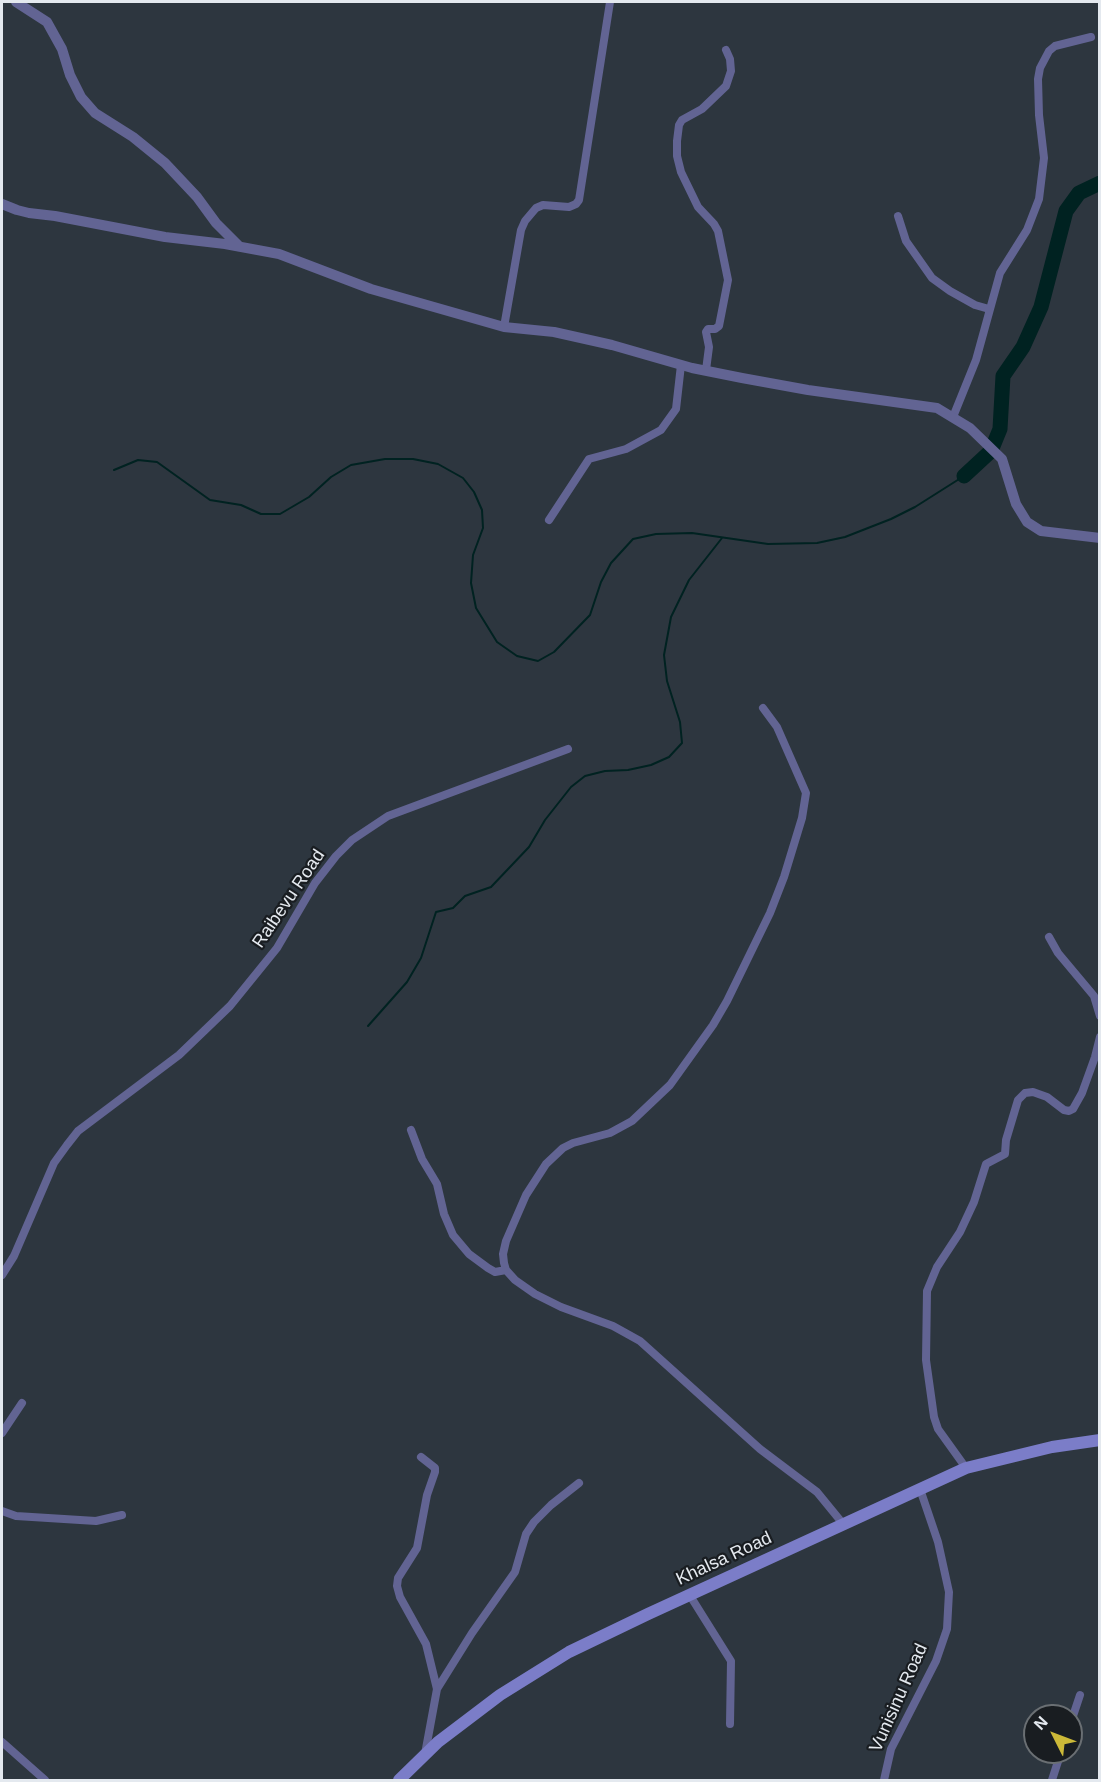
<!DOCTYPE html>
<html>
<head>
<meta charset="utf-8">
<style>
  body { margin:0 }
  #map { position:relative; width:1101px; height:1782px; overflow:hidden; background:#2d363f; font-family:Arial,sans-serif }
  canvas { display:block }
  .frame { position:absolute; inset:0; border:3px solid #e4e9ef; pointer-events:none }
  .north { position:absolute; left:1023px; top:1704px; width:60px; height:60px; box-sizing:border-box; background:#191d21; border:2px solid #6a6f73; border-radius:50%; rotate:312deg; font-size:16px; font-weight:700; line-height:24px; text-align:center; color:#e4e9ef }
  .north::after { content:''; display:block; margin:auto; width:21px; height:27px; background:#ccb938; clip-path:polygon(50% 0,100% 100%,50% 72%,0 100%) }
</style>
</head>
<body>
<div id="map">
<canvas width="1101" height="1782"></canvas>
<div class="frame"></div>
<div class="north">N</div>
</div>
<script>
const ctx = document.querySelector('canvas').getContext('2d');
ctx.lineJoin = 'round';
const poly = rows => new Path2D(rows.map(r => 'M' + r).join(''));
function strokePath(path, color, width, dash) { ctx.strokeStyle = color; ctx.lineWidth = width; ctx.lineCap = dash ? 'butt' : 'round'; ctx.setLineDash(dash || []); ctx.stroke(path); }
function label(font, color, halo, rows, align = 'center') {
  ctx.font = font + ' Arial,sans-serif'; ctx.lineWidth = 4.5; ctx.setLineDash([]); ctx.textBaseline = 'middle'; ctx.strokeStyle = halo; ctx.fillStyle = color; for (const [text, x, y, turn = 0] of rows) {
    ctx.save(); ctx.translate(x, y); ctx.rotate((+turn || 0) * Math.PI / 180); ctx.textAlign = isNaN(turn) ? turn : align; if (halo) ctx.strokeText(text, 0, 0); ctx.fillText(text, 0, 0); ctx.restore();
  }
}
strokePath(poly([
  [114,470,138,460,157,462,210,500,241,505,261,514,280,514,309,497,331,477,351,465,385,459,413,459,438,464,463,478,474,492,482,510,483,528,473,555,471,583,476,608,497,642,517,656,538,661,554,652,590,615,601,582,611,563,633,539,656,534,692,533,768,544,817,543,845,537,891,519,915,507,964,476],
  [368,1026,407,982,421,958,436,912,453,908,465,896,491,887,529,847,545,820,571,787,585,776,605,771,628,770,651,765,669,757,682,743,680,722,667,681,664,655,671,617,689,580,722,538]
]), '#002221', 2);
strokePath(poly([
  [964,476,991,451,1000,429,1003,376,1023,347,1041,307,1066,211,1079,193,1100,183]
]), '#002221', 15);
strokePath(poly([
  [898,216,906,241,932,278,950,291,975,305,989,309],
  [504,327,521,230,525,221,536,208,543,205,569,207,576,204,579,200,610,2],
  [706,370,709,347,706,332,708,329,715,329,719,326,728,280,718,231,714,224,698,207,681,172,677,156,677,141,679,125,682,120,702,109,726,86,731,71,730,59,726,50],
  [953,417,976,360,1000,273,1027,230,1039,199,1044,158,1039,115,1038,79,1040,68,1049,51,1055,46,1091,37],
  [549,520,589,459,626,449,661,430,676,409,681,365],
  [763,708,777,727,806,793,802,818,784,877,770,913,727,1001,713,1025,670,1085,632,1121,610,1133,573,1143,563,1148,546,1164,526,1195,506,1241,503,1254,504,1263,506,1270,515,1280,535,1294,561,1307,613,1326,640,1341,760,1449,817,1492,844,1525],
  [1049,937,1058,953,1094,996,1100,1016],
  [411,1130,422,1159,437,1184,444,1214,453,1235,469,1254,488,1268,495,1272,506,1270],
  [2,1275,14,1256,54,1163,67,1145,78,1131,179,1055,230,1006,277,948,315,883,336,856,352,840,388,816,568,749],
  [2,1433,22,1403],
  [421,1457,435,1468,435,1472,427,1495,417,1548,398,1578,397,1586,400,1597,426,1644,437,1689,425,1754],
  [966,1468,938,1429,934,1417,926,1360,927,1291,937,1267,960,1232,974,1202,986,1164,1005,1154,1006,1140,1018,1100,1025,1093,1033,1092,1047,1097,1064,1110,1069,1111,1073,1109,1082,1093,1095,1057,1100,1037],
  [2,1511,16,1516,96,1521,122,1515],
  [689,1594,731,1661,730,1724],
  [437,1689,472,1633,515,1572,526,1534,534,1522,551,1505,579,1483],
  [1071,1722,1080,1695],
  [2,1742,45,1780],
  [884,1780,891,1749,936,1661,947,1629,949,1592,938,1542,920,1489],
  [1052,1780,1061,1752]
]), '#626493', 8);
strokePath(poly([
  [16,2,47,22,62,49,70,75,81,97,95,113,133,137,165,163,197,197,216,223,240,247],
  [2,204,17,210,29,213,55,216,165,237,225,244,279,254,371,289,504,327,554,332,612,345,692,368,742,378,808,390,937,408,970,428,1002,459,1016,504,1027,522,1041,531,1100,538]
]), '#626493', 10);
strokePath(poly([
  [399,1780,438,1742,500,1695,569,1652,648,1614,966,1468,1052,1447,1100,1440]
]), '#7b7dc8', 12);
label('18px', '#e4e9ef', '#191d21', [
  ["Raibevu Road",289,899,-56],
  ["Khalsa Road",724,1559,-25],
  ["Vunisinu Road",899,1698,-66]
]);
</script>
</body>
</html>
